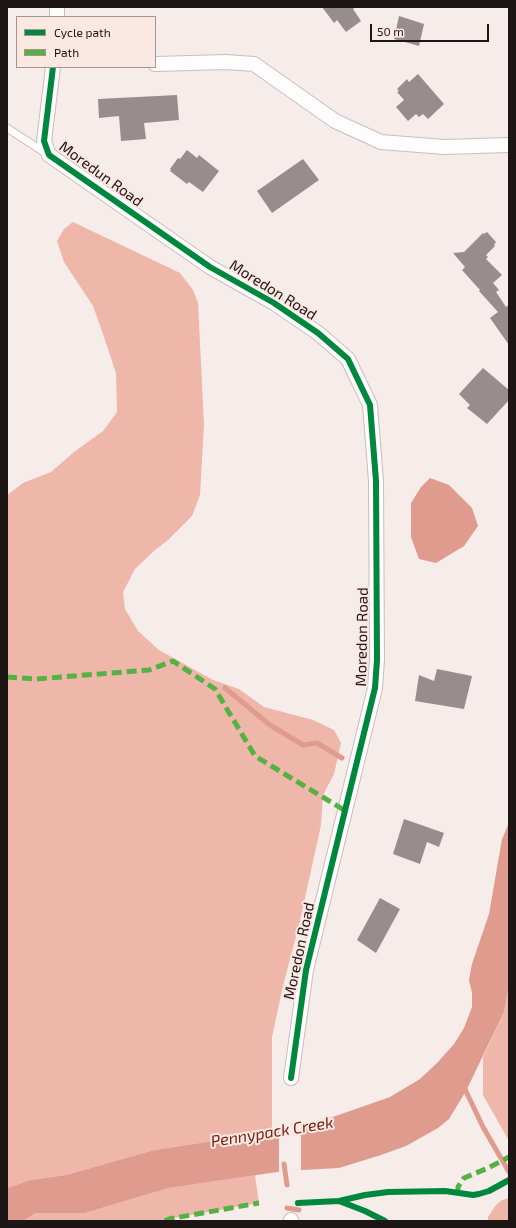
<!DOCTYPE html>
<html>
<head>
<meta charset="utf-8">
<style>
  body { margin:0 }
  #map { position:relative; width:516px; height:1228px; overflow:hidden; background:#f6ece9; font-family:"Exo 2",sans-serif }
  canvas { display:block }
  .frame { position:absolute; inset:0; border:8px solid #1e1614; pointer-events:none }
  .legend { position:absolute; left:16px; top:16px; width:140px; height:52px; box-sizing:border-box; background:#fce8e3; border:1px solid #a39490; margin:0; padding:5px 7px; list-style:none; font-size:12px; color:#1e1614 }
  .legend li { display:flex; align-items:center; gap:8px; height:20px }
  .legend b { width:20px; border:1px solid #a39490 }
  .scale { position:absolute; left:370px; top:24px; width:119px; height:18px; box-sizing:border-box; border:2px solid #1e1614; border-top:0; padding-left:5px; font-size:12px; line-height:14px; white-space:nowrap; color:#1e1614; -webkit-text-stroke:3px #fce8e3; paint-order:stroke }
</style>
</head>
<body>
<div id="map">
<canvas width="516" height="1228"></canvas>
<div class="frame"></div>
<ul class="legend">
<li><b style="height:5px;background:#00873e"></b>Cycle path</li>
<li><b style="height:5px;background:#55b144"></b>Path</li>
</ul>
<div class="scale">50 m</div>
</div>
<script>
const ctx = document.querySelector('canvas').getContext('2d');
ctx.lineJoin = 'round';
function fillPath(path, color) { ctx.fillStyle = color; ctx.fill(path, 'evenodd'); }
const poly = rows => new Path2D(rows.map(r => 'M' + r).join(''));
function strokePath(path, color, width, dash) { ctx.strokeStyle = color; ctx.lineWidth = width; ctx.lineCap = dash ? 'butt' : 'round'; ctx.setLineDash(dash || []); ctx.stroke(path); }
function label(font, color, halo, rows, align = 'center') {
  ctx.font = font + ' "Exo 2",sans-serif'; ctx.lineWidth = 4; ctx.setLineDash([]); ctx.textBaseline = 'middle'; ctx.strokeStyle = halo; ctx.fillStyle = color; for (const [text, x, y, turn = 0] of rows) {
    ctx.save(); ctx.translate(x, y); ctx.rotate((+turn || 0) * Math.PI / 180); ctx.textAlign = isNaN(turn) ? turn : align; if (halo) ctx.strokeText(text, 0, 0); ctx.fillText(text, 0, 0); ctx.restore();
  }
}
fillPath(poly([
  [73,222,180,273,193,290,198,303,204,425,200,495,192,516,168,540,154,551,135,569,123,592,125,609,138,631,159,650,213,680,239,689,264,707,313,720,334,730,341,743,334,774,323,795,321,825,299,925,283,986,272,1037,272,1132,154,1150,66,1175,30,1180,7,1188,7,495,23,483,51,472,74,452,103,431,117,412,116,373,103,334,93,306,64,262,57,241,64,229],
  [509,984,509,1141,483,1095,483,1057,504,1012],
  [255,1175,259,1203,169,1219,165,1221,23,1221,34,1213,85,1213,169,1188],
  [509,1198,509,1221,488,1221,488,1217,496,1205,502,1200]
]), '#eeb7aa');
fillPath(poly([
  [430,478,449,485,472,508,478,526,464,546,436,563,419,559,411,537,411,503,421,487],
  [509,823,509,984,504,1012,466,1091,449,1119,438,1128,406,1146,381,1155,339,1168,284,1171,169,1188,85,1213,35,1213,23,1221,7,1221,7,1188,30,1180,66,1175,154,1150,272,1132,327,1119,390,1097,420,1079,438,1062,454,1044,464,1028,472,1007,472,993,469,980,472,964,489,914,502,839]
]), '#df9c8e');
fillPath(poly([
  [301,1123,301,1172,279,1174,279,1128]
]), '#f6ece9');
strokePath(poly([
  [225,688,270,725,303,745,317,743,342,758],
  [463,1085,483,1127,509,1172],
  [284,1164,287,1185],
  [287,1208,299,1210]
]), '#df9c8e', 5);
fillPath(poly([
  [322,7,356,7,353,9,361,21,346,32,337,20,334,23],
  [399,16,424,24,419,46,394,39],
  [418,74,444,104,428,119,423,114,419,117,416,114,408,121,396,107,404,100,397,92,399,91,397,89,407,79,409,82],
  [177,95,179,120,144,123,146,139,121,141,119,116,99,118,98,99],
  [187,150,197,158,199,155,219,171,203,192,189,182,187,184,170,171,171,170,170,169,178,158,180,159],
  [303,159,319,180,272,213,257,191],
  [487,232,496,242,494,245,495,246,486,255,488,257,486,259,502,275,493,283,499,290,496,292,506,307,509,305,509,345,490,318,498,312,479,291,480,290,462,270,465,267,453,253,464,252,483,233,484,234],
  [483,368,509,390,509,400,487,424,467,408,470,405,459,394],
  [437,669,472,676,464,709,415,701,419,675,434,681],
  [404,819,444,833,439,847,427,842,420,864,393,854],
  [380,898,400,909,376,953,357,940]
]), '#968d8c');
const lane = poly([
  [7,128,47,154]
]);
const street = poly([
  [57,17,57,7],
  [155,64,226,62,254,64,335,121,381,142,444,147,509,145],
  [53,67,44,141,49,155,210,267,274,303,318,333,348,359,370,405,376,481,377,660,375,688,306,970,291,1078],
  [291,1221,291,1220]
]);
strokePath(lane, '#c8bfbc', 9);
strokePath(street, '#c8bfbc', 16);
strokePath(lane, '#fefcfc', 7);
strokePath(street, '#fefcfc', 14);
strokePath(poly([
  [7,677,36,679,149,670,173,661,215,689,255,756,344,810],
  [458,1193,458,1187,464,1178,488,1168,509,1157],
  [165,1221,169,1219,259,1203],
  [281,1221,281,1220]
]), '#55b144', 5, [10, 5]);
strokePath(poly([
  [53,67,44,141,49,155,210,267,274,303,318,333,348,359,370,405,376,481,377,660,375,688,306,970,291,1078],
  [339,1201,365,1211,385,1221],
  [298,1203,339,1201,365,1195,388,1192,445,1191,473,1195,479,1194,489,1191,509,1180]
]), '#00873e', 6);
label('15px', '#1e1614', '#fce8e3', [
  ["Moredun Road",101,174,36],
  ["Moredon Road",273,290,32],
  ["Moredon Road",362,637,-89],
  ["Moredon Road",299,951,-78]
]);
label('italic 16px', '#732111', '#fce8e3', [
  ["Pennypack Creek",272,1132,-9]
]);
</script>
</body>
</html>
